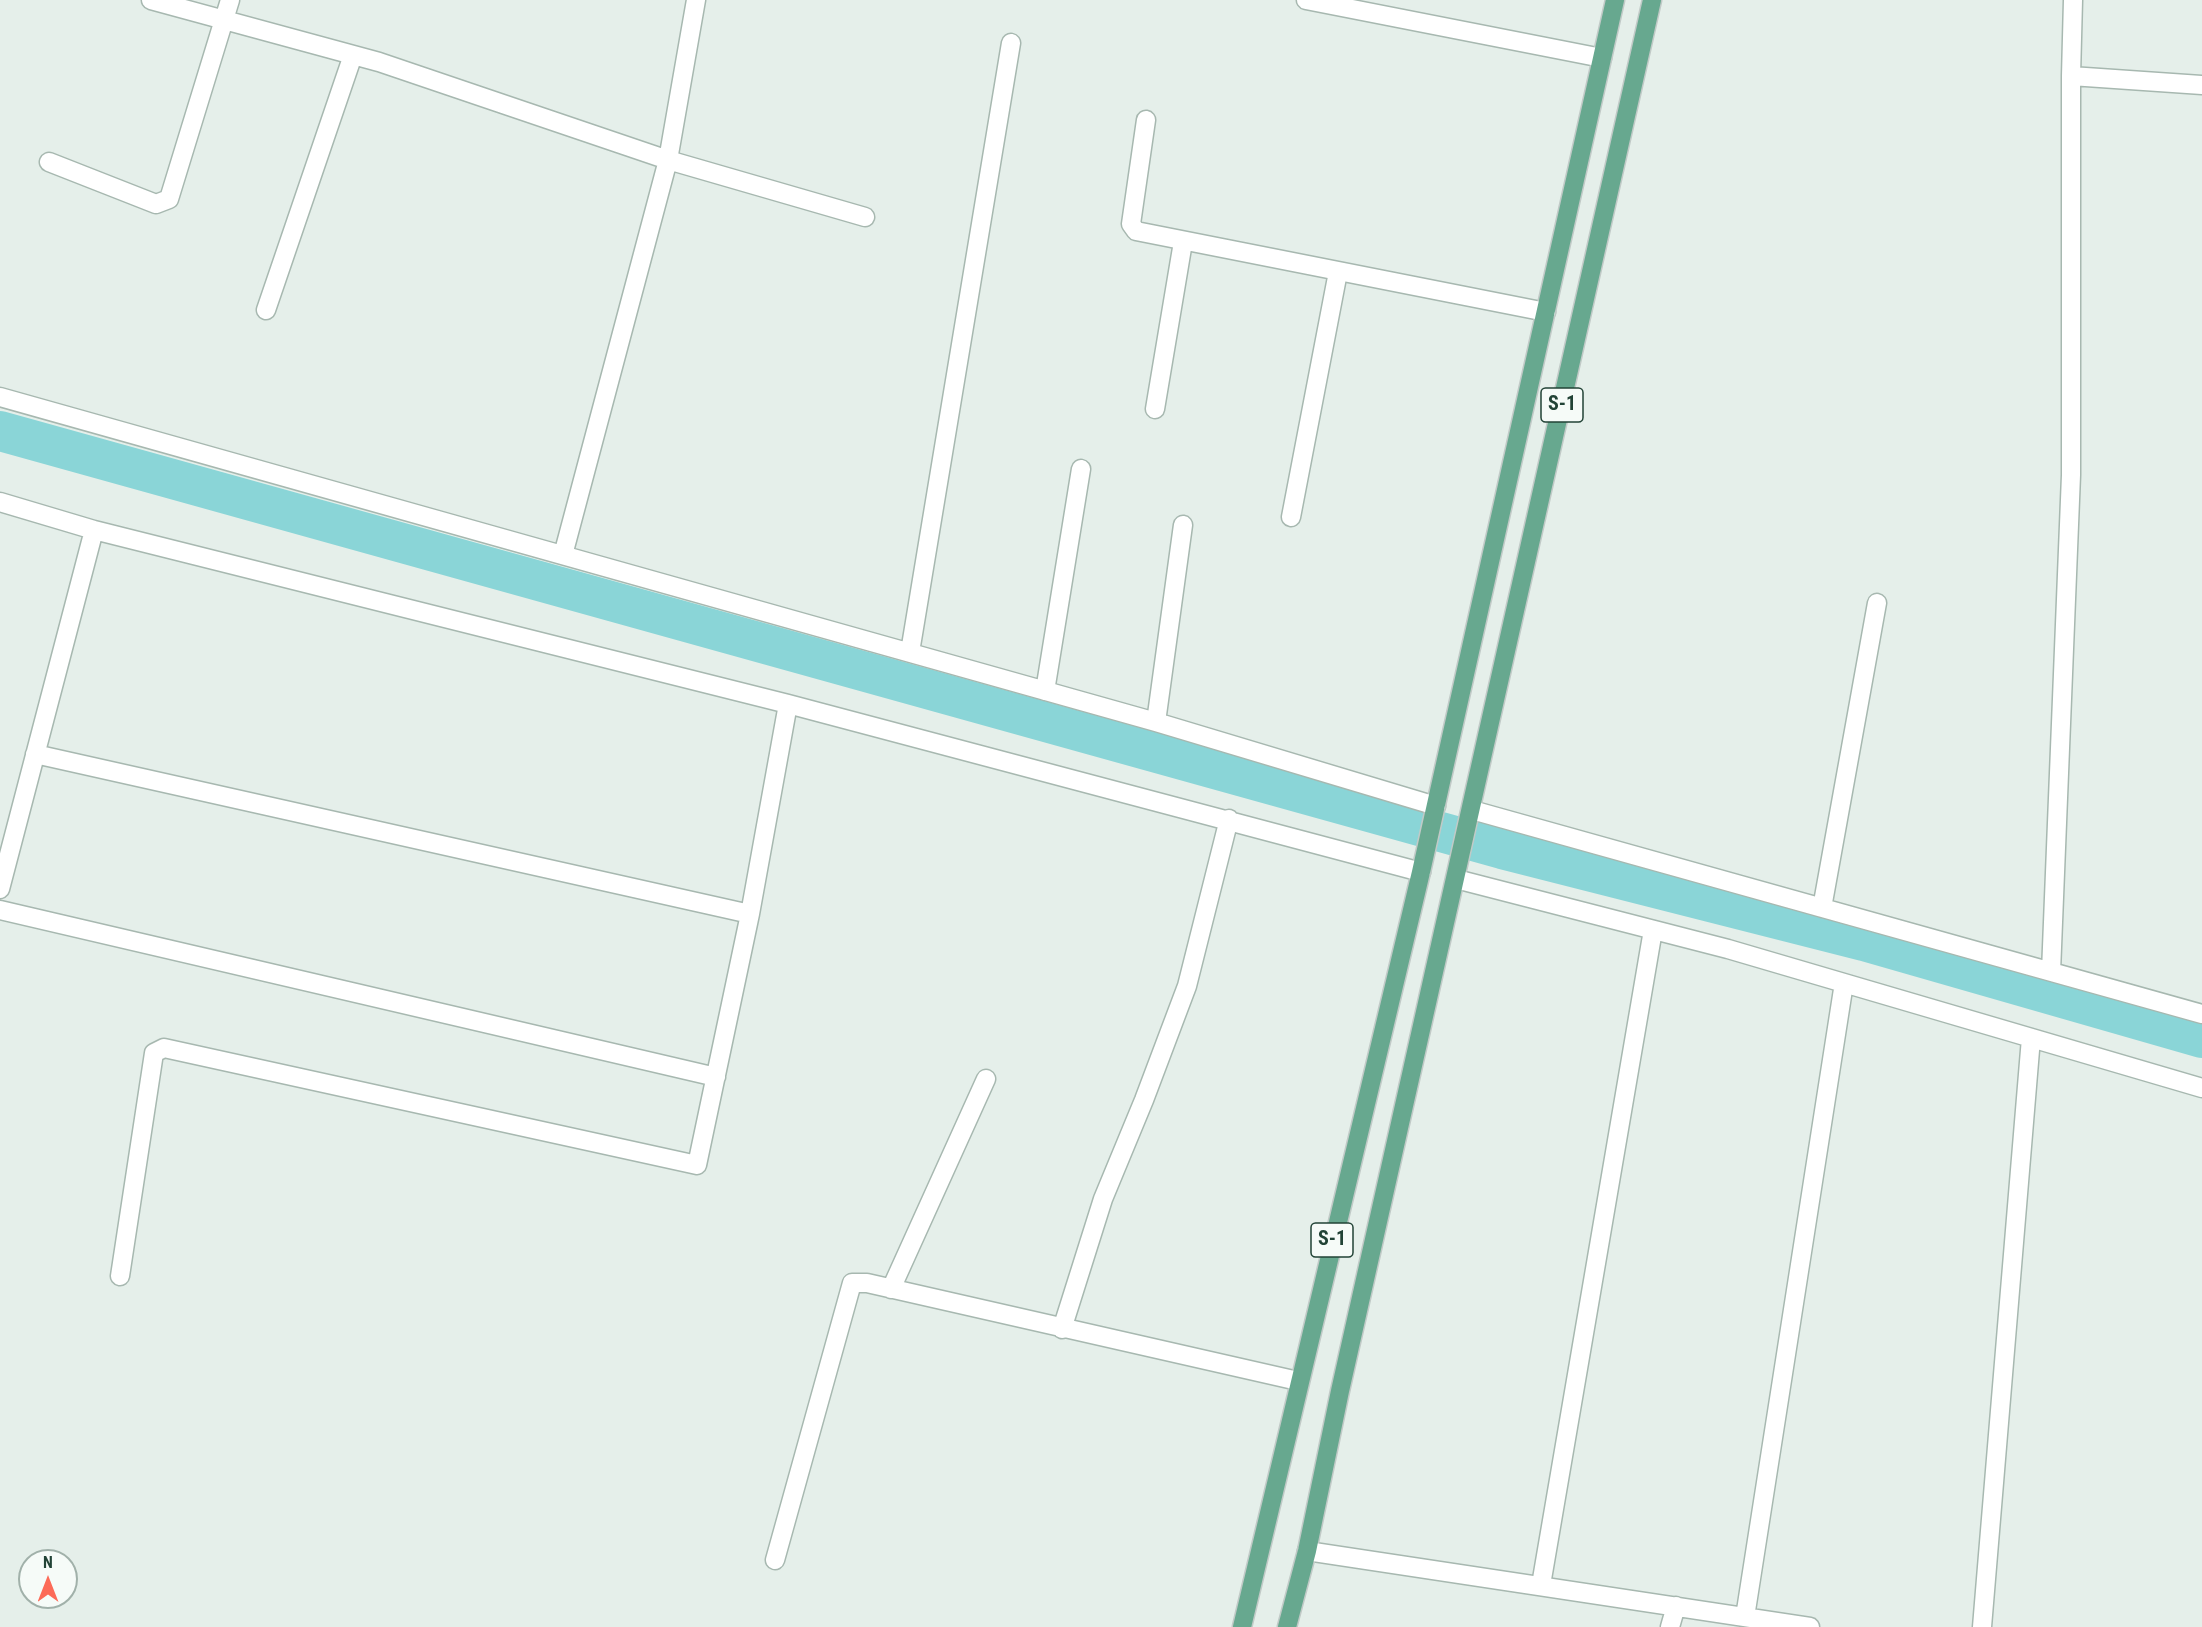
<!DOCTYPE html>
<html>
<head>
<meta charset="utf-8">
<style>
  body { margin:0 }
  #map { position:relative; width:2202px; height:1627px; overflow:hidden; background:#e5efea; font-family:"Roboto Condensed",sans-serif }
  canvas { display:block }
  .north { position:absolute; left:18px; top:1549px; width:60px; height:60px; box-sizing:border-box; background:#f6fbf8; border:2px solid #a1b1aa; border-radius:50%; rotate:0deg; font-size:16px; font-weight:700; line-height:24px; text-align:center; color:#224336 }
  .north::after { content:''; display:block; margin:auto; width:21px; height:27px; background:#fc6a57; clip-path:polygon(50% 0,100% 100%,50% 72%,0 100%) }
</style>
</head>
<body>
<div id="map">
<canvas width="2202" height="1627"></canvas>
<div class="north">N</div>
</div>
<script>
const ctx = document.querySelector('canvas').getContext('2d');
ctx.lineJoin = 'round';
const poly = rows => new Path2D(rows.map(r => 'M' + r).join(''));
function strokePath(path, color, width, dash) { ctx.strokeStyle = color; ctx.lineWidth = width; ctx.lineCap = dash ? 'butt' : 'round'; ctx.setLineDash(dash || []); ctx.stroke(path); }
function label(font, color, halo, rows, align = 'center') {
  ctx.font = font + ' "Roboto Condensed",sans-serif'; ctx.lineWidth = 6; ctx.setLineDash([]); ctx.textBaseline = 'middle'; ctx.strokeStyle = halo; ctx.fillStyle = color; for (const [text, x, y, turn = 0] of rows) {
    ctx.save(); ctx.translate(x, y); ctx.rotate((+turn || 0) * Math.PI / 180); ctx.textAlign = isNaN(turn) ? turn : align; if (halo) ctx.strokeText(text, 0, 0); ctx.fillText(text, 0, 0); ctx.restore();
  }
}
strokePath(poly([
  [0,431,1502,849,1864,941,2202,1038]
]), '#8ad5d7', 40);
const minor = poly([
  [151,0,379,62,668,160,865,217],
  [1306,0,1602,58],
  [2071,76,2073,0],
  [1146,120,1131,224,1136,231,1546,312],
  [49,162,156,204,169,199,230,0],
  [266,310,353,55],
  [0,397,1156,722,1436,806],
  [1155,409,1183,242],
  [0,502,94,530,788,704,1421,872],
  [1291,517,1338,272],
  [563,555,668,160,696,0],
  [910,652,1011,43],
  [1045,691,1081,469],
  [1156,722,1183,525],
  [35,754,750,914],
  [1472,810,2202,1014],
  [1456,879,1728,949,2202,1088],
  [0,889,94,530],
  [1822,908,1877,603],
  [0,910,716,1077],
  [2051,972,2071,475,2071,76,2202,85],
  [120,1276,154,1053,164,1048,697,1165,750,914,788,704],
  [891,1289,986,1079],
  [1062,1329,1103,1199,1144,1100,1187,986,1229,819],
  [1307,1551,1810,1627],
  [775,1560,852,1283,867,1283,1298,1381],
  [1541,1585,1653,930],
  [1745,1617,1844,983],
  [1670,1627,1676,1606],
  [1982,1627,2031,1038]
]);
const major = poly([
  [1242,1627,1421,872,1615,0],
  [1287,1627,1307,1551,1340,1391,1652,0]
]);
strokePath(minor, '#a7b8b0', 21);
strokePath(major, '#c1cac7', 21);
strokePath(minor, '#fff', 18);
strokePath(major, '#67a88f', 18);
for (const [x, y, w] of [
  [1562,405,42],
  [1332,1240,42]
]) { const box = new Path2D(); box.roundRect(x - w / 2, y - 17, w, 34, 4.5); ctx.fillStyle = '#f6fbf8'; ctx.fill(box); strokePath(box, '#224336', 1.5); }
label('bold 20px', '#224336', null, [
  ["S-1",1562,405],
  ["S-1",1332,1240]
]);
</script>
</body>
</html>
